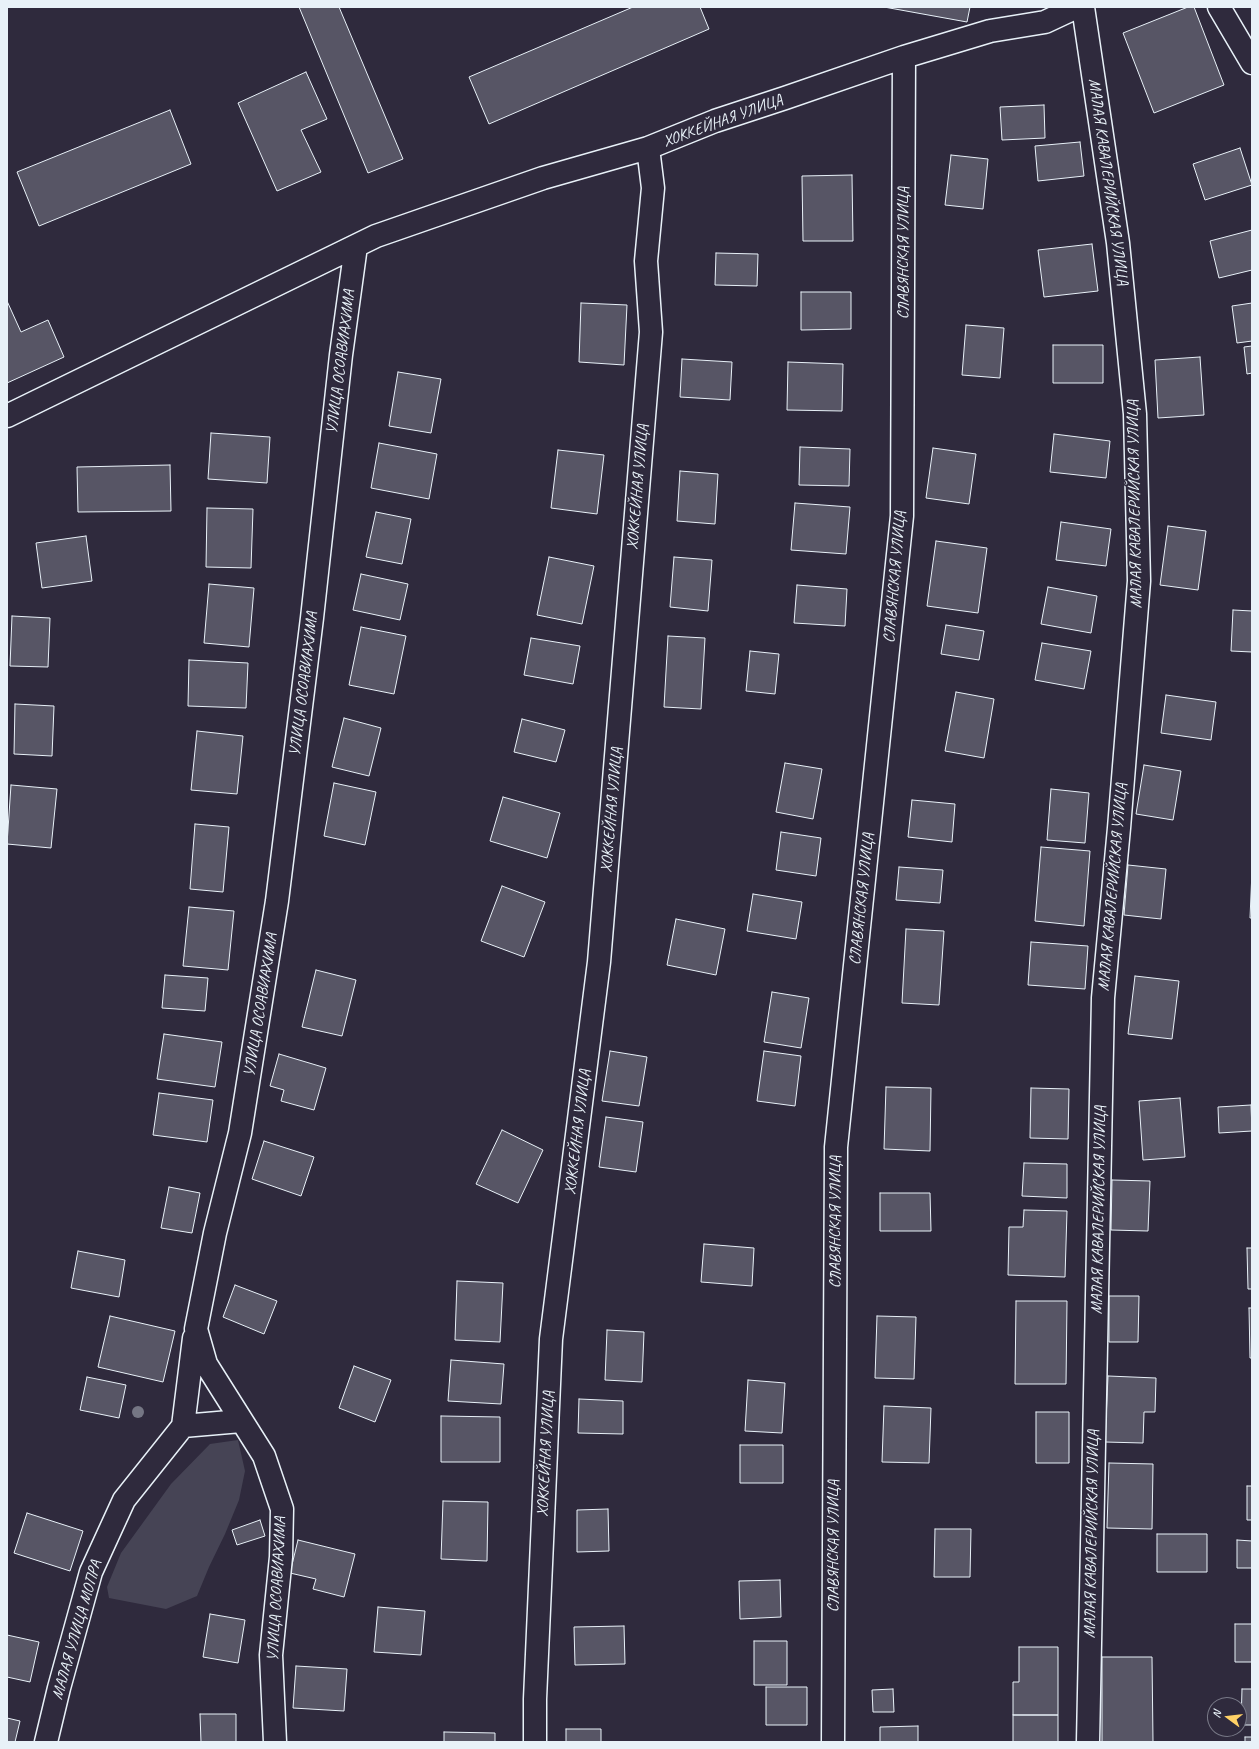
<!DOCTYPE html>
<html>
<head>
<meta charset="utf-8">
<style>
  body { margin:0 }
  #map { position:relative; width:1259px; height:1749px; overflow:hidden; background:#2f2a3d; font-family:Caveat,sans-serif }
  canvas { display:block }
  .frame { position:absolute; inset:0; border:8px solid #e8f1f8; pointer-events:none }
  .north { position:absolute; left:1207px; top:1697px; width:40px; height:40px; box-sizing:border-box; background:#2f2a3d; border:1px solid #797a88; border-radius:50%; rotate:285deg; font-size:11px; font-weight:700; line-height:16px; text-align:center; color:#e8f1f8 }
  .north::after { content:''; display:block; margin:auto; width:14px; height:18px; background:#ffd166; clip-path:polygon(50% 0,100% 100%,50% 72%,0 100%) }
</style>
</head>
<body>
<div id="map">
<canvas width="1259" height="1749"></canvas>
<div class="frame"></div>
<div class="north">N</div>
</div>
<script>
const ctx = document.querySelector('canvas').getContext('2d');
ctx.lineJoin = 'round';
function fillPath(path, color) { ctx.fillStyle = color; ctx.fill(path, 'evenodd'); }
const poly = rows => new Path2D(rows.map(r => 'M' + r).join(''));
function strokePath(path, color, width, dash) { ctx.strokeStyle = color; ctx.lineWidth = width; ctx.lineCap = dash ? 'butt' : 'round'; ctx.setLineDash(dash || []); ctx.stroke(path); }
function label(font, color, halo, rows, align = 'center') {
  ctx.font = font + ' Caveat,sans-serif'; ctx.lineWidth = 3; ctx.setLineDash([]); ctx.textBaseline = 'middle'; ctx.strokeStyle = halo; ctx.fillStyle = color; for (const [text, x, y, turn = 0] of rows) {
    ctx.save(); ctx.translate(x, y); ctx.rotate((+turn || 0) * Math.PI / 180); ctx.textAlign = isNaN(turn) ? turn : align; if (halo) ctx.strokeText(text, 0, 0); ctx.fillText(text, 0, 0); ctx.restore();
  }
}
fillPath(poly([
  [238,1440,245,1471,239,1500,225,1534,209,1567,197,1596,166,1609,109,1598,107,1587,121,1553,171,1484,210,1444]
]), '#464455');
const building = poly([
  [299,7,339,7,403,159,368,173,299,7],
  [633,7,700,7,709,29,489,124,469,77,633,7],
  [884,7,970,7,967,22,884,7],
  [1188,7,1194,7,1224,85,1154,113,1123,33,1188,7],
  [306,72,327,119,301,130,321,172,277,191,238,103,306,72],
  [1044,105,1045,138,1002,140,1000,107,1044,105],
  [170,110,191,164,39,226,17,172,170,110],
  [1080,142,1084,176,1038,181,1035,146,1080,142],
  [1240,148,1252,185,1205,200,1193,164,1240,148],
  [951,155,988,159,983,209,945,205,951,155],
  [852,175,853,241,803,241,802,176,852,175],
  [1252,230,1252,270,1219,278,1210,241,1252,230],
  [1092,244,1098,291,1044,297,1038,250,1092,244],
  [716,253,758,254,757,286,715,285,716,253],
  [801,292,851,292,851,329,801,330,801,292],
  [7,301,21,332,48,320,64,357,7,383,7,301],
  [581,303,627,305,624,365,579,362,581,303],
  [1252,303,1252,341,1237,343,1232,306,1252,303],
  [966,325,1004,328,1000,378,962,375,966,325],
  [1053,345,1103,345,1103,383,1053,383,1053,345],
  [1252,346,1252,373,1247,374,1244,347,1252,346],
  [1200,357,1204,415,1158,418,1155,360,1200,357],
  [682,359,732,362,730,400,680,397,682,359],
  [788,362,843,364,842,411,787,410,788,362],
  [398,372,441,379,431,433,389,426,398,372],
  [211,433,270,437,267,483,208,479,211,433],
  [1054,434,1110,441,1106,478,1050,472,1054,434],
  [379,443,437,454,429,499,371,488,379,443],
  [800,447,850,449,849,486,799,485,800,447],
  [933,448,976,454,969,504,926,498,933,448],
  [558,450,604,455,597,514,551,508,558,450],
  [170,465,171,511,78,512,77,467,170,465],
  [680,471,718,474,715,524,677,521,680,471],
  [795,503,850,507,846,554,791,550,795,503],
  [207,508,253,509,251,568,206,567,207,508],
  [376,512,411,519,402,564,366,557,376,512],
  [1061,522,1111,529,1106,566,1056,560,1061,522],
  [1168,526,1206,531,1198,590,1160,585,1168,526],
  [86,536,92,581,42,588,36,543,86,536],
  [936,541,987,548,978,613,927,606,936,541],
  [549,557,594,566,582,624,537,615,549,557],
  [674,557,712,560,708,611,670,607,674,557],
  [361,574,408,584,400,620,353,610,361,574],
  [209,584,254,588,249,647,204,643,209,584],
  [797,585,847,589,845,626,794,623,797,585],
  [1048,587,1097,596,1091,633,1041,624,1048,587],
  [1233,610,1252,611,1252,652,1231,651,1233,610],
  [12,616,50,618,48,667,10,666,12,616],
  [946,625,984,631,979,660,941,654,946,625],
  [361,627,406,636,394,694,349,685,361,627],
  [668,636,705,638,701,709,664,707,668,636],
  [531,638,580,646,573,684,524,675,531,638],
  [1042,643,1091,651,1084,689,1035,680,1042,643],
  [750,651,779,654,775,694,746,691,750,651],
  [189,660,248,663,246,708,188,706,189,660],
  [956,692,994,699,984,758,945,751,956,692],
  [1166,695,1216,702,1211,740,1161,733,1166,695],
  [15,704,54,706,52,756,14,754,15,704],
  [344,718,381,728,369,776,332,767,344,718],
  [522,719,565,730,556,762,514,752,522,719],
  [197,731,243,736,237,794,191,790,197,731],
  [785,763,822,769,813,819,776,812,785,763],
  [1144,765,1181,771,1173,820,1136,814,1144,765],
  [334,783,376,792,365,845,324,836,334,783],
  [11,785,57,789,51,848,7,844,11,785],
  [1051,789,1089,793,1085,843,1047,840,1051,789],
  [503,797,560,813,547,858,490,841,503,797],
  [912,800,955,804,952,842,908,837,912,800],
  [195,824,229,827,223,892,190,889,195,824],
  [781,832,821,838,816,876,776,870,781,832],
  [1041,847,1090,851,1084,926,1035,921,1041,847],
  [1128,865,1166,869,1161,919,1124,915,1128,865],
  [899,867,943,870,940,903,896,900,899,867],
  [1252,871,1252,918,1250,918,1252,871],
  [502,886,545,902,524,957,481,941,502,886],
  [753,894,802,902,796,939,747,931,753,894],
  [189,907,234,911,228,970,183,966,189,907],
  [676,919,725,929,716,975,667,965,676,919],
  [906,929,944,931,939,1005,902,1003,906,929],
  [1031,942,1088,946,1085,989,1028,985,1031,942],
  [316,970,356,980,342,1036,302,1027,316,970],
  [165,975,208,978,205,1011,162,1008,165,975],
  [1135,976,1179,981,1172,1039,1128,1034,1135,976],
  [772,992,809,998,801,1048,764,1042,772,992],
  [164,1034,222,1042,215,1087,157,1079,164,1034],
  [610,1051,647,1057,639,1106,602,1101,610,1051],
  [764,1051,801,1056,795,1106,757,1101,764,1051],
  [279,1054,326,1068,314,1110,281,1101,284,1090,270,1086,279,1054],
  [886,1087,931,1088,930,1151,884,1149,886,1087],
  [1031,1088,1069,1089,1068,1139,1030,1138,1031,1088],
  [159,1093,213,1100,207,1142,153,1135,159,1093],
  [1180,1098,1185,1157,1143,1160,1139,1101,1180,1098],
  [1251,1105,1252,1131,1219,1133,1218,1107,1251,1105],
  [606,1117,643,1122,636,1172,599,1167,606,1117],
  [502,1130,543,1150,518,1203,476,1184,502,1130],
  [264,1141,314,1157,301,1196,252,1179,264,1141],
  [1024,1163,1067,1164,1067,1198,1022,1196,1024,1163],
  [1112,1180,1150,1181,1148,1231,1111,1230,1112,1180],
  [169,1187,200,1193,192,1233,161,1228,169,1187],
  [880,1193,930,1193,931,1231,880,1231,880,1193],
  [1024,1210,1067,1211,1065,1277,1008,1275,1009,1227,1023,1227,1024,1210],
  [704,1244,754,1248,752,1286,701,1282,704,1244],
  [1247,1248,1252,1248,1252,1289,1248,1289,1247,1248],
  [78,1251,125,1260,119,1297,71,1288,78,1251],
  [457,1281,503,1283,500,1342,455,1340,457,1281],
  [235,1285,277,1301,264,1334,223,1317,235,1285],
  [1109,1296,1139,1296,1138,1342,1109,1342,1109,1296],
  [1016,1301,1067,1301,1066,1384,1015,1384,1016,1301],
  [1249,1308,1252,1308,1252,1358,1250,1358,1249,1308],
  [110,1316,175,1331,163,1382,98,1367,110,1316],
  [877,1316,916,1317,914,1379,875,1378,877,1316],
  [607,1330,644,1332,642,1382,605,1380,607,1330],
  [451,1360,504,1364,501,1404,448,1401,451,1360],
  [354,1366,391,1380,375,1422,339,1408,354,1366],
  [1108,1376,1156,1378,1155,1412,1144,1412,1143,1443,1105,1442,1108,1376],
  [87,1377,126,1385,119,1418,80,1410,87,1377],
  [748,1380,785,1383,782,1433,745,1431,748,1380],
  [579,1399,623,1401,623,1434,578,1433,579,1399],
  [884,1406,931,1408,929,1463,882,1462,884,1406],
  [1036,1412,1069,1412,1069,1463,1036,1463,1036,1412],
  [441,1416,500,1417,500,1462,441,1462,441,1416],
  [740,1445,783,1445,783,1483,740,1483,740,1445],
  [1109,1463,1153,1464,1152,1529,1107,1528,1109,1463],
  [1247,1486,1252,1486,1252,1520,1247,1520,1247,1486],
  [443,1501,488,1502,487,1561,441,1559,443,1501],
  [608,1509,609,1551,577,1552,577,1510,608,1509],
  [27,1513,83,1531,70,1571,14,1553,27,1513],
  [260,1520,265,1536,237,1545,232,1530,260,1520],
  [935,1529,971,1529,970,1577,934,1577,935,1529],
  [1157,1534,1207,1534,1207,1572,1157,1572,1157,1534],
  [298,1540,355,1554,344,1597,313,1589,316,1579,290,1573,298,1540],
  [1237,1540,1252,1541,1252,1568,1237,1568,1237,1540],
  [780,1580,781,1617,740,1619,739,1581,780,1580],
  [378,1607,425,1611,421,1655,374,1652,378,1607],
  [210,1614,245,1620,238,1663,203,1657,210,1614],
  [1235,1624,1252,1624,1252,1662,1235,1662,1235,1624],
  [624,1626,625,1664,575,1665,574,1627,624,1626],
  [7,1635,39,1642,30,1682,7,1677,7,1635],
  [754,1641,787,1641,787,1685,754,1685,754,1641],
  [1019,1647,1058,1647,1058,1715,1013,1715,1013,1682,1019,1682,1019,1647],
  [1102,1657,1152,1657,1153,1742,1102,1742,1102,1657],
  [296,1666,347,1669,344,1711,293,1708,296,1666],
  [766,1687,807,1687,807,1725,766,1725,766,1687],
  [893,1689,894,1712,873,1712,872,1690,893,1689],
  [1242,1689,1252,1689,1252,1725,1241,1725,1242,1689],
  [200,1714,236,1714,236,1742,201,1742,200,1714],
  [1013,1715,1058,1715,1058,1742,1006,1742,1013,1742,1013,1715],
  [7,1718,20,1721,15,1742,7,1742,7,1718],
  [918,1726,918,1742,880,1742,880,1727,918,1726],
  [566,1729,601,1729,601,1742,566,1742,566,1729],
  [444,1732,495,1733,495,1742,444,1742,444,1732],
  [1245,1737,1252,1737,1252,1742,1245,1742,1245,1737]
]);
fillPath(building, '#575565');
strokePath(building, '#e8f1f8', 1);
const minor = poly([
  [1083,7,1118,243,1135,414,1139,581,1119,828,1103,998,1088,1742],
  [1219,7,1252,63],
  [7,416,376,236,543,178,648,148],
  [183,1426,241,1421],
  [46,1742,59,1688,91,1572,124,1500,183,1426,194,1338],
  [275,1742,271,1655,281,1557,282,1509,264,1456,206,1364,196,1329,215,1233,240,1133,277,901,312,618,341,355,356,246],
  [535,1742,535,1699,551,1339,599,962,651,332,646,261,653,188,648,148,715,121,785,98,904,57,990,31,1045,22,1077,7],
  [833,1742,836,1147,902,516,904,57]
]);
strokePath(minor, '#e8f1f8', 25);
strokePath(minor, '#2f2a3d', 22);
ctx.fillStyle = '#757684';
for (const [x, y] of [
  [138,1412]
]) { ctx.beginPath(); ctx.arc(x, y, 6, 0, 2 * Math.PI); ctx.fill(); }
label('16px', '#e8f1f8', '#2f2a3d', [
  ["ХОККЕЙНАЯ УЛИЦА",723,121,-20],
  ["МАЛАЯ КАВАЛЕРИЙСКАЯ УЛИЦА",1108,182,82],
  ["СЛАВЯНСКАЯ УЛИЦА",904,253,-90],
  ["УЛИЦА ОСОАВИАХИМА",341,362,-83],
  ["ХОККЕЙНАЯ УЛИЦА",638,487,-85],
  ["МАЛАЯ КАВАЛЕРИЙСКАЯ УЛИЦА",1135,504,-91],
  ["СЛАВЯНСКАЯ УЛИЦА",895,577,-85],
  ["УЛИЦА ОСОАВИАХИМА",304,684,-83],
  ["ХОККЕЙНАЯ УЛИЦА",612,810,-85],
  ["МАЛАЯ КАВАЛЕРИЙСКАЯ УЛИЦА",1113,887,-85],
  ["СЛАВЯНСКАЯ УЛИЦА",862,899,-84],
  ["УЛИЦА ОСОАВИАХИМА",261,1005,-81],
  ["ХОККЕЙНАЯ УЛИЦА",578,1132,-83],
  ["МАЛАЯ КАВАЛЕРИЙСКАЯ УЛИЦА",1099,1210,-89],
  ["СЛАВЯНСКАЯ УЛИЦА",836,1222,-90],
  ["ХОККЕЙНАЯ УЛИЦА",546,1454,-87],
  ["МАЛАЯ КАВАЛЕРИЙСКАЯ УЛИЦА",1092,1534,-89],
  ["СЛАВЯНСКАЯ УЛИЦА",834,1546,-90],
  ["УЛИЦА ОСОАВИАХИМА",277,1589,-87],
  ["МАЛАЯ УЛИЦА МОПРА",77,1630,-74]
]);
</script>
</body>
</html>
